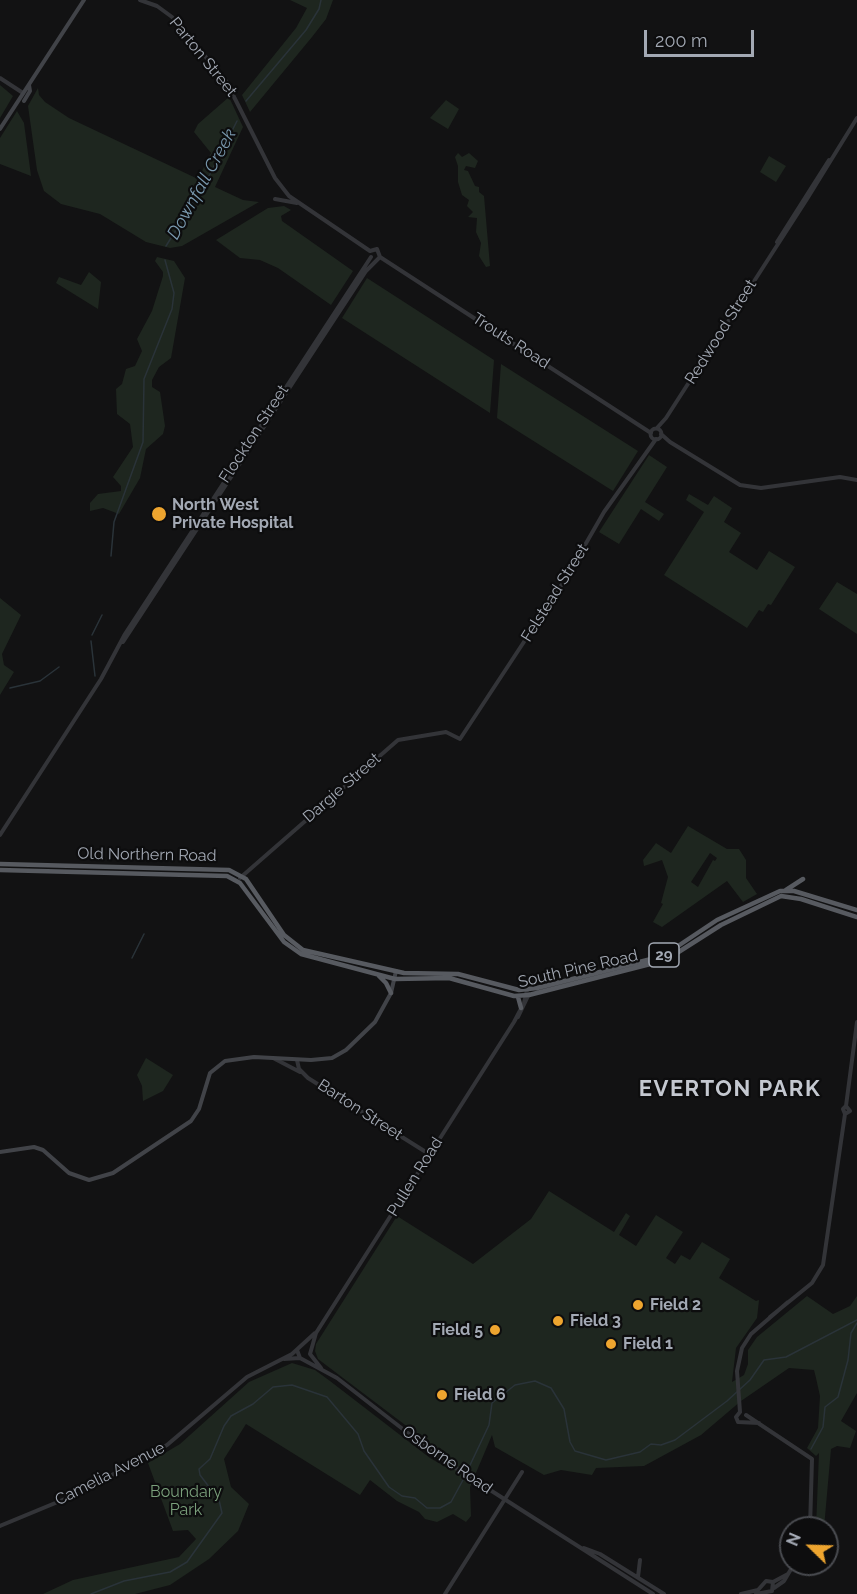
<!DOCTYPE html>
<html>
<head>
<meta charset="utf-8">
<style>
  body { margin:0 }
  #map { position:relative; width:857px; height:1594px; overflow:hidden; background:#121213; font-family:Raleway,sans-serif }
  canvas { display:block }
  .north { position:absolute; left:779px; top:1516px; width:60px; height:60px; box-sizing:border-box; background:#0d0d0e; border:2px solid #494b50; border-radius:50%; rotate:293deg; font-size:16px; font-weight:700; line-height:24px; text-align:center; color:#a3a9b4 }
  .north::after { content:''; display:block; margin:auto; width:21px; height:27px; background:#eea52f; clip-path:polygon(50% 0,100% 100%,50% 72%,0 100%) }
  .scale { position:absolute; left:644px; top:30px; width:110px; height:27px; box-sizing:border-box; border:3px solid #a3a9b4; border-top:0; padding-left:8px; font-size:18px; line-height:21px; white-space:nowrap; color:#a3a9b4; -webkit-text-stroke:4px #0d0d0e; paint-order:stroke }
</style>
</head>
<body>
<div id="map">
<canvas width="857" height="1594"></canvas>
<div class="north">N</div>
<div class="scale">200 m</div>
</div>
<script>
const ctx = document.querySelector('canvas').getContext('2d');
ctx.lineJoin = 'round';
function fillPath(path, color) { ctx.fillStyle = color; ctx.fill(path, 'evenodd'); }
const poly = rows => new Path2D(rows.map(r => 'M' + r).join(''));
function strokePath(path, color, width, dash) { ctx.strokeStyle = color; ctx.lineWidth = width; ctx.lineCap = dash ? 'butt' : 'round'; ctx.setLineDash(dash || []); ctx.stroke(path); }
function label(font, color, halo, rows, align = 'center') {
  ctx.font = font + ' Raleway,sans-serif'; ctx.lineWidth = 4.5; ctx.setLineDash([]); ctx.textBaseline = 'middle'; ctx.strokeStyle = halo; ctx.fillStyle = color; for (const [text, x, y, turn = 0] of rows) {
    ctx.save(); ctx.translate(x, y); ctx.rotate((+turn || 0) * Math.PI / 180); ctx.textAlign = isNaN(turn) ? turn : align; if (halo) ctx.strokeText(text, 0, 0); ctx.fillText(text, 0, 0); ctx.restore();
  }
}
fillPath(poly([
  [290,0,333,0,326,19,312,37,250,112,242,95,296,28,307,8],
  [0,85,13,96,0,118],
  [38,88,39,95,45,102,69,118,198,179,211,153,194,132,198,124,229,97,243,127,215,187,243,200,259,202,182,246,170,248,146,242,100,214,61,204,44,191,37,170,28,106],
  [446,100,459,109,448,129,430,118],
  [17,111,24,123,31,176,0,164,0,138],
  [458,153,462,157,469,153,478,161,475,168,466,166,464,170,468,171,475,186,479,187,479,192,484,196,490,266,486,267,479,256,481,243,476,232,477,218,468,217,473,212,467,206,469,200,462,195,458,182,458,166,455,157],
  [769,156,786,166,776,182,760,172],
  [284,206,291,210,281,216,282,221,353,271,331,305,278,268,260,260,240,258,216,240,268,208],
  [157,257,174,261,185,278,171,358,159,367,152,380,152,387,160,392,165,426,163,434,146,449,140,478,119,514,103,508,90,511,90,503,98,494,121,491,121,486,113,477,133,447,130,424,117,414,116,389,122,384,126,369,135,366,142,351,137,339,152,311,163,276,163,272,155,261],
  [89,272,101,282,98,309,56,283,59,277,81,285],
  [367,278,494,360,490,413,342,318],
  [501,364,638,451,613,491,497,418],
  [649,455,667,467,645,502,664,514,659,521,641,509,619,544,599,532],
  [689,494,708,505,714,496,732,508,724,522,741,533,729,552,757,570,769,551,795,567,771,605,768,604,763,612,759,610,747,628,664,575,704,512,686,500],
  [837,582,857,594,857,634,819,609],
  [0,598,21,615,2,654,4,665,14,672,0,695],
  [688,826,727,849,739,849,746,860,746,878,757,894,743,902,727,881,662,927,653,922,663,904,661,903,668,877,662,860,644,866,643,860,656,843,671,853],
  [710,853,717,858,715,861,713,860,698,887,691,882],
  [146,1058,173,1075,163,1091,143,1101,142,1086,137,1075],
  [549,1191,614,1232,626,1213,630,1216,619,1235,636,1246,656,1215,683,1232,666,1258,675,1264,681,1255,690,1260,702,1242,730,1259,719,1278,756,1301,759,1300,757,1318,736,1348,732,1382,744,1375,748,1364,748,1350,757,1337,807,1296,833,1314,850,1306,857,1296,857,1393,841,1421,856,1431,850,1448,837,1446,831,1449,824,1528,816,1528,819,1453,816,1456,807,1448,818,1428,820,1396,816,1378,814,1370,789,1368,741,1401,701,1435,644,1466,596,1468,592,1475,561,1470,544,1475,495,1447,492,1435,470,1487,471,1516,466,1522,453,1514,437,1522,425,1519,419,1512,397,1501,370,1480,360,1495,246,1424,224,1459,231,1487,249,1504,238,1531,209,1559,170,1585,135,1594,43,1594,73,1580,179,1557,196,1539,188,1530,173,1531,148,1463,180,1444,249,1382,292,1363,315,1370,330,1381,430,1458,451,1470,454,1462,318,1359,315,1351,316,1344,397,1216,473,1264,531,1219]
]), '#1e261f');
strokePath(poly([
  [246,101,306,30,319,9,321,0],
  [166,246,206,182,237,121],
  [111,556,114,522,143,442,144,379,172,309,174,293,165,260],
  [92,635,102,615],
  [91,641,95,676],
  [10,688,40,681,59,667],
  [132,958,144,934],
  [811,1449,823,1427,825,1407,838,1397,848,1360,851,1333,857,1323],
  [91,1594,124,1581,170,1572,187,1562,222,1513,219,1500,200,1475,199,1469,210,1459,224,1426,231,1416,253,1404,273,1387,292,1385,327,1397,358,1434,364,1451,389,1487,402,1496,415,1498,427,1508,440,1508,451,1502,463,1480,489,1425,492,1403,515,1385,535,1381,551,1388,564,1409,570,1442,575,1451,606,1460,640,1452,651,1444,661,1445,675,1440,727,1401,750,1380,764,1360,786,1357,857,1320]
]), '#2a3339', 1.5);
strokePath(poly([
  [140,0,157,6,172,17,226,81,275,178,289,196,370,251],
  [0,78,23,93],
  [275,199,297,203],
  [777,242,829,160],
  [370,251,377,249,380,257],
  [380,257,651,433],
  [657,428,666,418,807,199,857,118],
  '650.5 434a5.5 5.5 0 1 1 11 0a5.5 5.5 0 1 1-11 0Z',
  [661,434,670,442,740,485,761,488,840,477,857,480],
  [123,642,366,271,380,257],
  [0,835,101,679,125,634,371,257],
  [240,878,398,740,446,732,460,739,566,578,604,512,656,439],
  [518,1017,529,994],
  [275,1059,300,1072],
  [297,1060,299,1069,308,1078,429,1154],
  [845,1114,850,1111,846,1106],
  [770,1317,812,1283,823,1265,845,1114,843,1109,846,1106,857,1022],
  [297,1350,300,1358,337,1378,440,1458,653,1594],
  [284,1359,300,1358],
  [321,1368,310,1354,316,1333,514,1022,524,1003,527,990],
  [740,1412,737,1371,742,1348,751,1334,788,1302],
  [740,1412,736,1417,738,1422,759,1423],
  [746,1415,812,1459,810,1528],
  [0,1526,77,1494,167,1445,247,1377,292,1354,315,1333],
  [584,1548,600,1554,664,1594],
  [638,1577,640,1560],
  [774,1588,784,1581,794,1564],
  [445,1594,522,1472],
  [741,1594,758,1590,766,1581,773,1582,788,1574],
  [756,1594,772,1591,773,1582]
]), '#333438', 4);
strokePath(poly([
  [24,101,30,91,29,85],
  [0,129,84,0],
  [0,1152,34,1147,43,1150,69,1173,89,1180,113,1173,191,1121,199,1109,210,1073,225,1061,254,1057,311,1060,332,1058,346,1050,375,1022,391,993,396,971]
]), '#414348', 4);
strokePath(poly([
  [0,864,229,870,246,879,284,935,303,950,404,973,458,974,519,990,537,988,663,956,717,920,780,891,794,891,857,910],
  [0,870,227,876,240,883,284,942,301,954,395,979,449,978,514,996,529,995,666,960,721,925,781,896,801,899,857,917],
  [786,890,803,879],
  [379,976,386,983,391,993],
  [518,997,521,1008]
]), '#575a60', 4.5);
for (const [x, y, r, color] of [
  [159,514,8,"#eea52f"],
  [638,1305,6,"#eea52f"],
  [558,1321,6,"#eea52f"],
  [495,1330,6,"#eea52f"],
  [611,1344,6,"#eea52f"],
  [442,1395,6,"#eea52f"]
]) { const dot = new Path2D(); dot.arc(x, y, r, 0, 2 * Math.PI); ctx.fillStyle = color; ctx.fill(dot); strokePath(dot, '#0d0d0e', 2); }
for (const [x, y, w] of [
  [664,955,30]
]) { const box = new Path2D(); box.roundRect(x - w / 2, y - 12, w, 24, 4.5); ctx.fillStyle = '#0d0d0e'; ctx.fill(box); strokePath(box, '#a3a9b4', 1.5); }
label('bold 15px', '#a3a9b4', null, [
  ["29",664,955]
]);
label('16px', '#a3a9b4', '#0d0d0e', [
  ["Parton Street",203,57,51],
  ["Redwood Street",721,332,-58],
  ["Trouts Road",511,341,33],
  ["Flockton Street",254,434,-57],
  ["Felstead Street",555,593,-58],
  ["Dargie Street",342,788,-41],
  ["Old Northern Road",147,855,1],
  ["South Pine Road",578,969,-13],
  ["Barton Street",360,1110,33],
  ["Pullen Road",415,1177,-58],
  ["Osborne Road",447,1460,35],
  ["Camelia Avenue",110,1474,-27]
]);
label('bold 16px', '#a3a9b4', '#0d0d0e', [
  ["North West",172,505],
  ["Private Hospital",172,523],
  ["Field 2",650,1305],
  ["Field 3",570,1321],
  ["Field 5",483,1330,"right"],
  ["Field 1",623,1344],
  ["Field 6",454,1395]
], 'left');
label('16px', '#7a9f7b', '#0d0d0e', [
  ["Boundary",186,1492],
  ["Park",186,1510]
]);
label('italic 18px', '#7a99af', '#0d0d0e', [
  ["Downfall Creek",202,184,-61]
]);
ctx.letterSpacing = '1.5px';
label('bold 22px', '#c4c8d0', '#0d0d0e', [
  ["EVERTON PARK",730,1089]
]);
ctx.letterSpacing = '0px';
</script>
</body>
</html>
